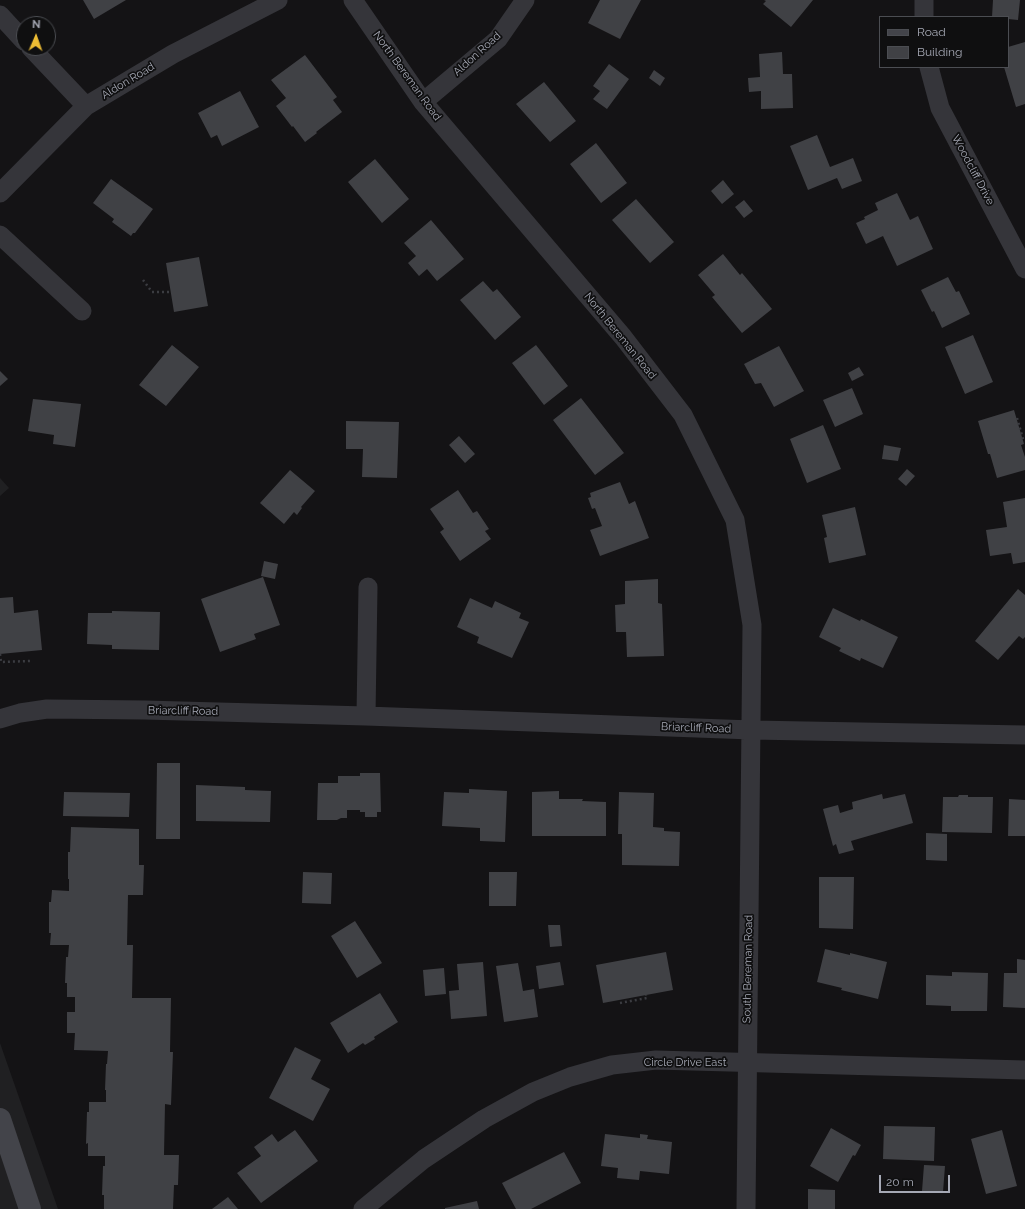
<!DOCTYPE html>
<html>
<head>
<meta charset="utf-8">
<style>
  body { margin:0 }
  #map { position:relative; width:1025px; height:1209px; overflow:hidden; background:#141315; font-family:Raleway,sans-serif }
  canvas { display:block }
  .legend { position:absolute; left:879px; top:16px; width:130px; height:52px; box-sizing:border-box; background:#0f0f10; border:1px solid #4b4d52; margin:0; padding:5px 7px; list-style:none; font-size:12px; color:#a6a9b5 }
  .legend li { display:flex; align-items:center; gap:8px; height:20px }
  .legend b { width:20px; border:1px solid #4b4d52 }
  .north { position:absolute; left:16px; top:16px; width:40px; height:40px; box-sizing:border-box; background:#0f0f10; border:1px solid #4b4d52; border-radius:50%; rotate:2deg; font-size:11px; font-weight:700; line-height:16px; text-align:center; color:#a6a9b5 }
  .north::after { content:''; display:block; margin:auto; width:14px; height:18px; background:#ecbc34; clip-path:polygon(50% 0,100% 100%,50% 72%,0 100%) }
  .scale { position:absolute; left:879px; top:1175px; width:71px; height:18px; box-sizing:border-box; border:2px solid #a6a9b5; border-top:0; padding-left:5px; font-size:12px; line-height:14px; white-space:nowrap; color:#a6a9b5; -webkit-text-stroke:3px #0f0f10; paint-order:stroke }
</style>
</head>
<body>
<div id="map">
<canvas width="1025" height="1209"></canvas>
<ul class="legend">
<li><b style="height:5px;background:#43444a"></b>Road</li>
<li><b style="height:11px;background:#404145"></b>Building</li>
</ul>
<div class="north">N</div>
<div class="scale">20 m</div>
</div>
<script>
const ctx = document.querySelector('canvas').getContext('2d');
ctx.lineJoin = 'round';
function fillPath(path, color) { ctx.fillStyle = color; ctx.fill(path, 'evenodd'); }
const poly = rows => new Path2D(rows.map(r => 'M' + r).join(''));
function strokePath(path, color, width, dash) { ctx.strokeStyle = color; ctx.lineWidth = width; ctx.lineCap = dash ? 'butt' : 'round'; ctx.setLineDash(dash || []); ctx.stroke(path); }
function label(font, color, halo, rows, align = 'center') {
  ctx.font = font + ' Raleway,sans-serif'; ctx.lineWidth = 3.5; ctx.setLineDash([]); ctx.textBaseline = 'middle'; ctx.strokeStyle = halo; ctx.fillStyle = color; for (const [text, x, y, turn = 0] of rows) {
    ctx.save(); ctx.translate(x, y); ctx.rotate((+turn || 0) * Math.PI / 180); ctx.textAlign = isNaN(turn) ? turn : align; if (halo) ctx.strokeText(text, 0, 0); ctx.fillText(text, 0, 0); ctx.restore();
  }
}
fillPath(poly([
  [0,478,9,488,0,496],
  [0,1043,58,1209,0,1209]
]), '#202022');
fillPath(poly([
  [83,0,126,0,94,19],
  [600,0,641,0,620,39,588,23],
  [764,0,813,0,791,27,763,4,766,1],
  [993,0,1020,0,1018,20,1008,19,1008,17,992,17],
  [1025,42,1025,104,1016,107,1004,67,1008,67,1008,47],
  [782,52,783,74,792,74,793,108,761,109,761,91,749,92,748,78,760,77,759,54],
  [305,55,337,97,333,100,342,112,316,132,317,133,305,142,293,126,292,127,276,106,286,98,271,80],
  [609,64,629,79,607,109,593,99,600,91,593,86],
  [654,70,665,78,660,86,649,78],
  [544,82,576,121,550,142,516,104],
  [240,91,259,127,222,146,217,135,211,138,198,113],
  [817,135,830,167,853,158,862,181,842,189,837,178,808,190,790,146],
  [596,143,627,183,601,203,570,164],
  [375,159,409,199,382,223,348,182],
  [111,179,153,209,135,233,133,233,131,236,112,222,114,219,93,203],
  [723,180,734,194,722,204,711,191],
  [897,193,910,220,918,216,933,249,897,266,883,236,866,244,856,223,865,219,864,217,878,210,875,203],
  [636,199,674,242,650,263,612,220],
  [744,200,753,211,744,218,735,207],
  [431,220,464,259,437,281,427,269,419,276,408,263,416,256,404,243],
  [723,254,740,275,742,273,772,309,742,333,712,297,715,295,698,275],
  [199,257,208,306,174,312,166,263],
  [948,277,956,292,959,291,970,314,942,328,934,311,932,312,921,290],
  [483,281,493,292,497,289,521,317,495,340,460,300],
  [973,335,993,382,965,394,945,347],
  [172,345,199,367,166,406,139,385],
  [536,345,568,386,544,405,512,363],
  [779,346,804,391,774,407,761,383,755,384,744,364],
  [859,367,864,375,852,381,848,373],
  [0,371,8,379,0,386],
  [852,388,863,414,835,427,823,400],
  [581,398,624,453,595,475,553,420],
  [33,399,81,404,75,447,53,444,54,435,28,431],
  [1014,410,1024,444,1021,445,1025,457,1025,470,997,478,990,454,988,454,978,421],
  [346,421,399,422,397,478,362,477,363,449,346,449],
  [823,425,841,469,807,483,790,439],
  [459,436,475,454,465,463,449,445],
  [884,445,901,448,898,461,882,459],
  [907,469,915,476,906,486,898,479],
  [290,470,315,491,301,507,302,508,297,515,294,512,284,524,260,503],
  [620,482,629,504,635,501,649,538,600,556,590,530,602,526,595,508,592,509,588,498,591,497,590,493],
  [458,490,473,513,477,511,489,529,485,531,491,539,460,561,440,532,444,529,430,509],
  [1025,498,1025,562,1013,564,1011,553,990,556,986,530,1007,527,1003,502],
  [855,507,866,555,829,563,824,538,827,537,822,515],
  [264,561,278,564,275,579,261,576],
  [263,577,280,625,254,634,256,639,220,652,201,599],
  [658,579,658,603,662,604,664,656,627,657,626,632,616,632,615,605,625,604,625,581],
  [1018,589,1025,595,1025,637,1023,639,1019,636,998,660,975,641],
  [13,597,14,613,38,610,42,650,0,654,0,598],
  [470,598,492,608,495,601,521,613,519,618,529,622,512,658,477,643,479,637,457,627],
  [833,608,860,621,861,619,898,637,883,668,861,658,860,661,839,651,841,648,819,637],
  [112,611,160,612,159,650,112,649,112,645,87,644,88,613,112,613],
  [157,763,180,763,180,839,156,839],
  [360,773,380,773,381,812,377,812,377,817,365,817,365,812,360,812,360,810,347,810,347,818,341,818,337,820,317,820,318,783,338,783,338,776,360,776],
  [196,785,245,787,245,790,271,791,270,822,196,821],
  [469,789,507,791,505,842,480,841,480,828,442,826,444,792,469,793],
  [559,791,559,799,583,799,582,801,606,802,606,836,532,836,532,792],
  [64,792,130,793,129,817,63,816],
  [619,792,654,793,653,827,664,828,664,831,680,832,679,866,622,865,622,834,618,834],
  [882,794,883,799,905,794,913,823,851,841,854,850,839,854,836,844,833,846,823,809,838,805,840,813,853,809,852,802],
  [959,795,968,795,968,797,993,797,992,833,942,832,943,797,958,797],
  [1009,799,1025,800,1025,836,1008,836],
  [71,827,139,829,139,865,144,865,143,895,128,895,127,945,133,945,132,998,171,998,170,1052,173,1052,171,1105,165,1104,164,1155,179,1155,178,1185,174,1185,173,1209,104,1209,104,1195,102,1195,103,1166,105,1166,105,1156,88,1156,88,1143,86,1144,87,1112,89,1112,89,1102,106,1102,106,1090,105,1090,106,1064,107,1064,108,1051,74,1050,75,1033,67,1033,67,1012,75,1012,75,997,67,997,67,983,65,983,66,957,68,957,69,945,50,945,51,933,49,933,49,902,51,902,52,890,69,891,69,879,68,879,68,852,70,852],
  [926,833,947,834,947,861,926,860],
  [303,872,332,873,331,904,302,903],
  [489,872,517,872,516,906,489,906],
  [819,877,854,877,853,929,819,928],
  [355,921,382,963,357,978,331,936],
  [548,925,560,925,562,946,550,947],
  [825,949,850,955,850,953,887,962,878,999,841,990,842,988,817,982],
  [666,952,673,990,603,1003,596,965],
  [1017,959,1025,960,1025,1008,1003,1007,1004,973,1017,973],
  [483,962,487,1016,451,1019,449,991,459,990,457,964],
  [560,962,564,985,539,989,536,966],
  [518,963,523,991,534,989,538,1017,504,1022,496,966],
  [444,968,446,994,425,996,423,970],
  [952,972,988,973,987,1011,951,1011,951,1006,926,1005,926,975,952,976],
  [380,993,398,1022,374,1037,375,1039,365,1045,363,1043,348,1053,330,1023],
  [295,1047,321,1060,311,1079,330,1089,313,1121,269,1098],
  [884,1126,935,1127,934,1161,883,1159],
  [831,1128,861,1145,855,1156,853,1155,838,1182,810,1166],
  [295,1130,318,1161,261,1203,237,1173,261,1156,254,1147,272,1134,278,1142],
  [1002,1130,1017,1186,986,1194,971,1139],
  [605,1134,640,1138,640,1134,648,1135,647,1139,672,1142,669,1174,640,1171,639,1180,617,1178,618,1168,601,1166],
  [564,1152,581,1183,531,1209,516,1209,502,1183],
  [924,1165,945,1166,943,1192,922,1191],
  [808,1189,835,1190,835,1209,808,1209],
  [228,1197,238,1209,212,1209],
  [477,1201,479,1209,445,1209,445,1208]
]), '#404145');
strokePath(poly([
  [143,280,152,292,170,292],
  [1017,418,1023,439],
  [0,654,1,662,30,661],
  [620,1003,647,998,646,995]
]), '#3b3c41', 2.5, [2, 3]);
strokePath(poly([
  [353,0,423,102,623,337,683,415,735,520,752,625,746,1209],
  [924,0,924,17],
  [0,15,24,41],
  [31,48,86,106],
  [929,67,940,108,1025,269],
  [423,102,498,39,525,0],
  [0,193,86,106,173,54,278,0],
  [0,235,82,311],
  [366,716,368,587],
  [0,719,20,713,47,709,145,710,366,716,752,730,1025,735],
  [363,1209,424,1159,484,1119,533,1092,570,1077,612,1065,656,1060,1025,1070]
]), '#35353a', 19);
strokePath(poly([
  [0,1119,30,1209]
]), '#43444a', 22);
label('11px', '#a6a9b5', '#0f0f10', [
  ["Aldon Road",477,54,-42],
  ["North Bereman Road",407,76,54],
  ["Aldon Road",128,81,-31],
  ["Woodcliff Drive",973,170,62],
  ["North Bereman Road",620,336,51],
  ["Briarcliff Road",183,711,1],
  ["Briarcliff Road",696,728,2],
  ["South Bereman Road",748,969,-89],
  ["Circle Drive East",685,1063]
]);
</script>
</body>
</html>
